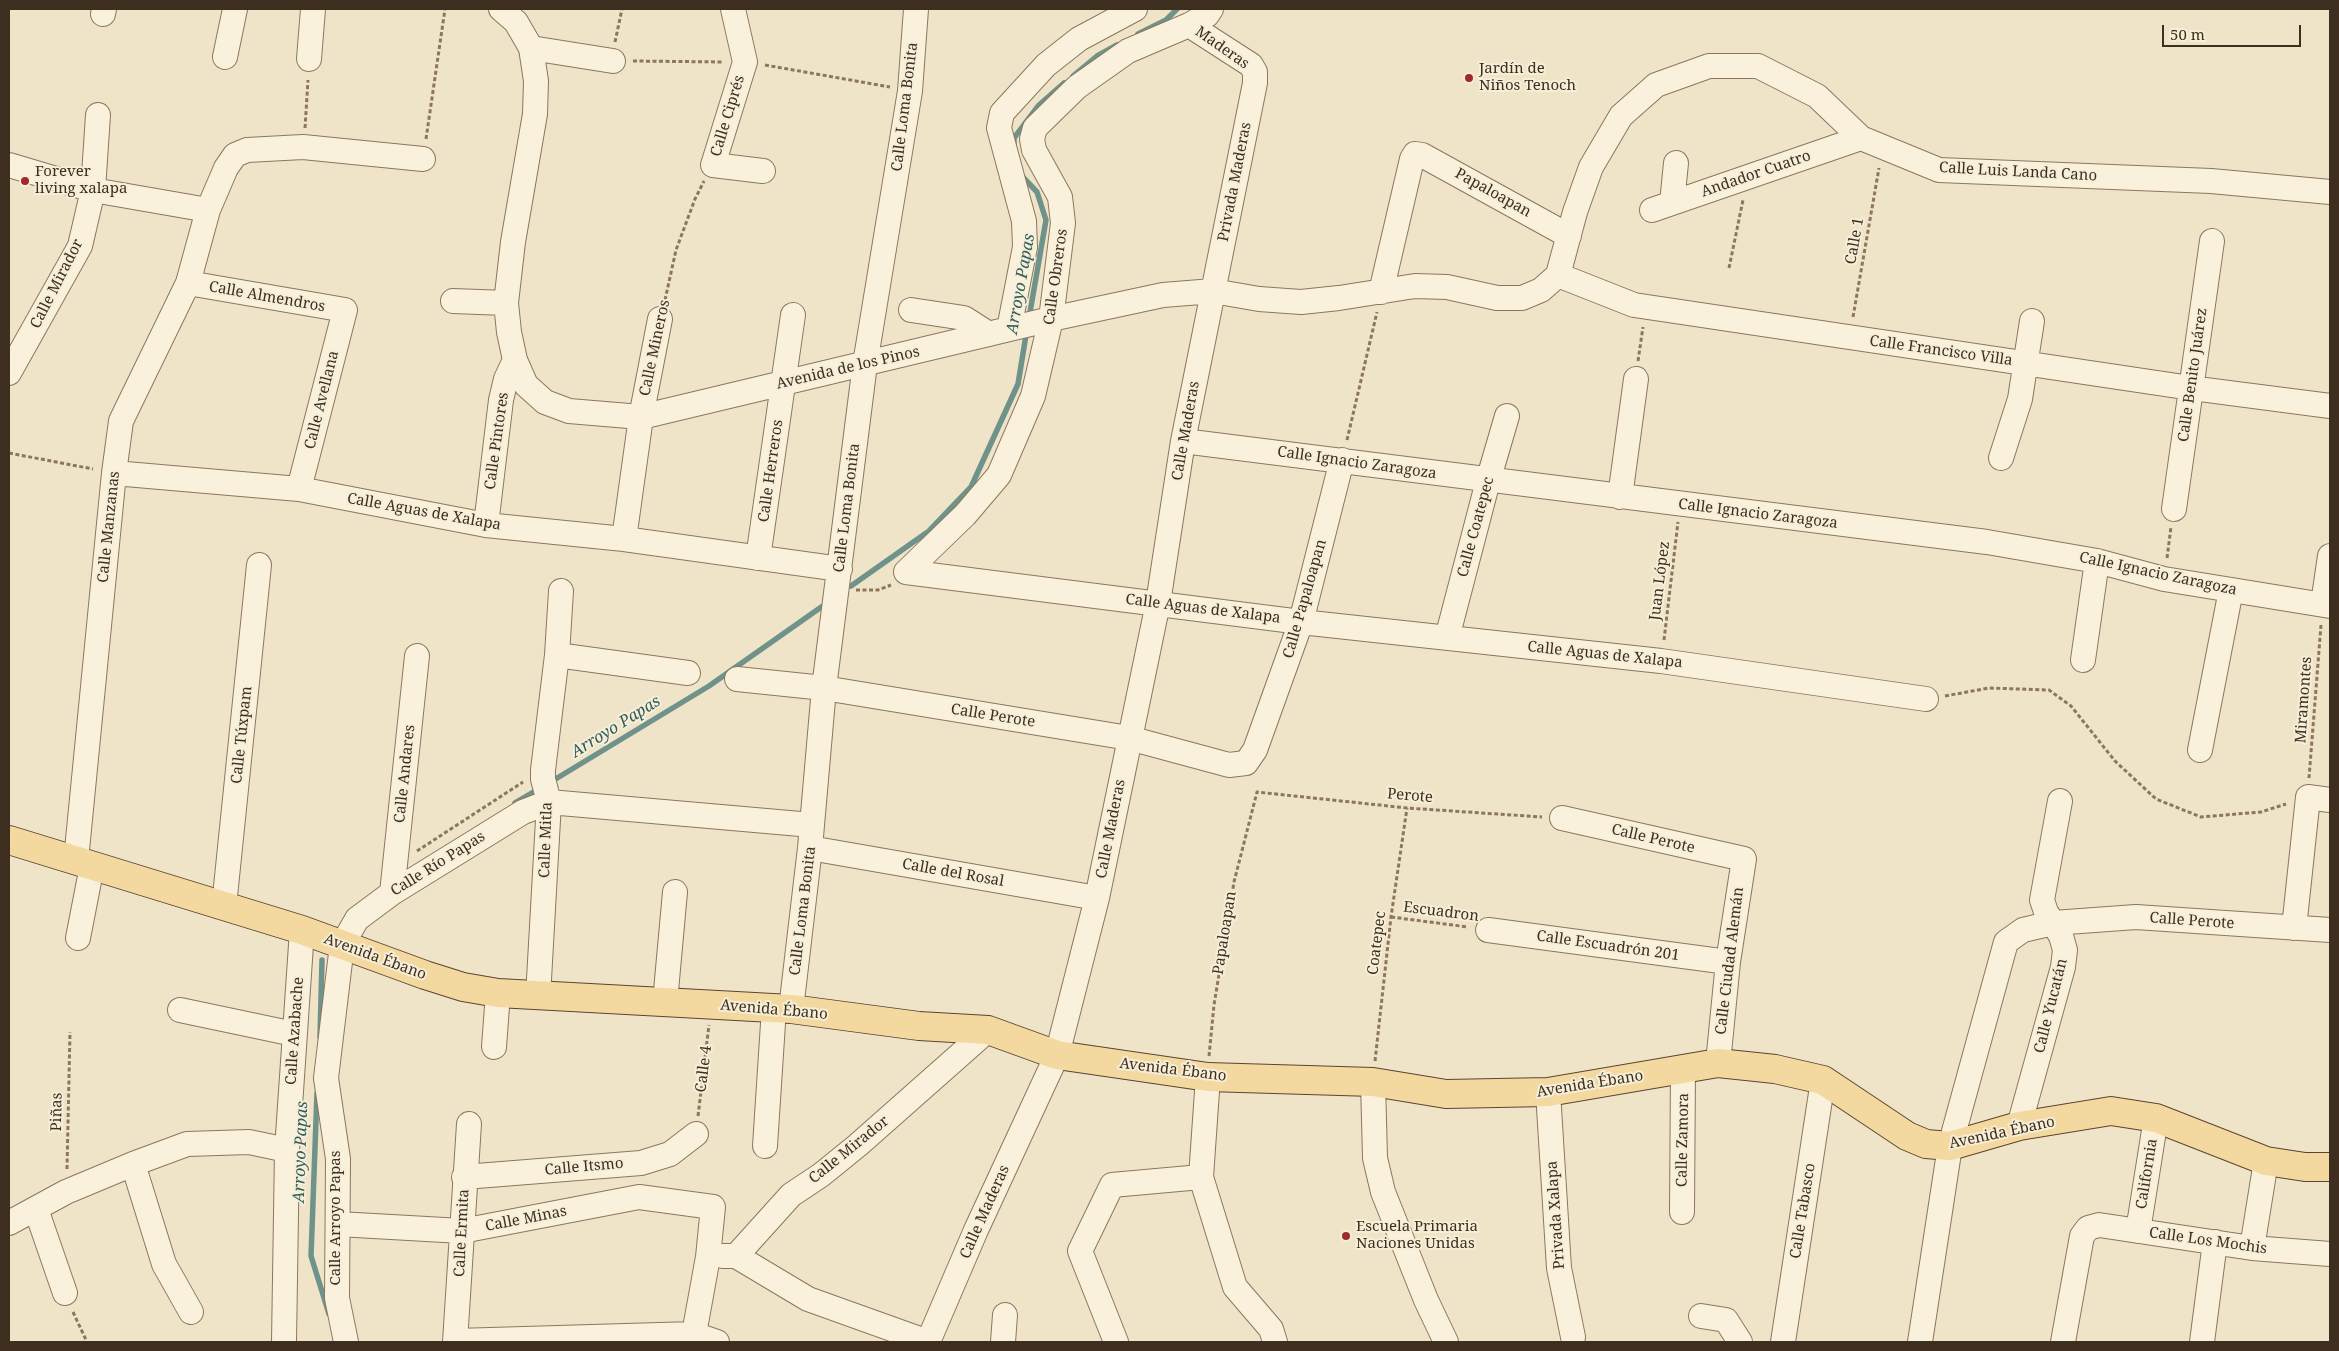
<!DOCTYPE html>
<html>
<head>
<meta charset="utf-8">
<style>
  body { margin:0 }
  #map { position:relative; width:2339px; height:1351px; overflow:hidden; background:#f0e4c8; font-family:"Noto Serif",serif }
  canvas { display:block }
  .frame { position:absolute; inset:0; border:10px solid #3d2e20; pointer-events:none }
  .scale { position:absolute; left:2162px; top:25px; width:139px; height:22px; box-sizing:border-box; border:2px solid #3d2e20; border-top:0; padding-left:6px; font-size:15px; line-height:18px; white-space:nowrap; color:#3d2e20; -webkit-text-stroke:4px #f7eed8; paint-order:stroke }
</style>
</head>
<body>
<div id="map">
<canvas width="2339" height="1351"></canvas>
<div class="frame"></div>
<div class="scale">50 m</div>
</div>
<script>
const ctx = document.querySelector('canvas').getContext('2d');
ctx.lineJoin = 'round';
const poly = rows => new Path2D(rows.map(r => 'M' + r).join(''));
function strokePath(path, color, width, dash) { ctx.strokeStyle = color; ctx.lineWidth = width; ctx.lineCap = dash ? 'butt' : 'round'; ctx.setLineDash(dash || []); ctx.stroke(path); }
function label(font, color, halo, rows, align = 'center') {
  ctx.font = font + ' "Noto Serif",serif'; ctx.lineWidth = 4; ctx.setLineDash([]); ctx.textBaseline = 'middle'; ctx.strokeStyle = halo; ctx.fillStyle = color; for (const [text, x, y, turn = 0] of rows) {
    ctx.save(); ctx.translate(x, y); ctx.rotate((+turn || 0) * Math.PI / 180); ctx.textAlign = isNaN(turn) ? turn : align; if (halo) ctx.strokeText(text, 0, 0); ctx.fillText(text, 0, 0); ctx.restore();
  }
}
strokePath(poly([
  [1138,34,1166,20,1177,9],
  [1073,76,1097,56,1117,45],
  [1014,144,1014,138,1039,105,1064,83],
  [1020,174,1037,192,1046,220,1029,318],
  [851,586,929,531,971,487,1018,384,1027,329],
  [549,783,709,686,827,603],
  [515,803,539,789],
  [320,1037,322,960],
  [317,1093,311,1256,329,1314]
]), '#6f938a', 5.5);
const minor = poly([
  [501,9,516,22,531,48,536,81,535,114,513,242,506,303,509,332,515,360,526,385,545,402,569,411,641,417,1051,319,1163,295,1213,291,1259,299,1301,302,1339,298,1415,286,1447,287,1497,298,1522,298,1541,290,1558,275],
  [733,9,745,62,713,165,763,171],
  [103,14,104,9],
  [531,48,613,61],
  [225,57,235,9],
  [309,59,313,9],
  [9,165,93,190,208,210],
  [1672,203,1676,163],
  [1652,210,1861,138],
  [1558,275,1575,212,1591,167,1621,116,1656,85,1709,66,1758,66,1817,96,1861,138,1939,170,2211,181,2330,192],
  [1558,275,1634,305,2191,388,2330,406],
  [188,283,345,310,299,489],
  [1381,292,1412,159,1415,154,1422,155,1569,236],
  [453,301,506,303],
  [911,310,964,318,989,334],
  [1009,329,1025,247,1024,221,999,128,1002,113,1046,65,1079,39,1135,9],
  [9,373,80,246,93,190,98,115],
  [1183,441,1987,542,2097,561,2164,579,2330,606],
  [2001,458,2020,399,2032,321],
  [114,473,299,489,486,525,624,539,840,569],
  [1620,497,1636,379],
  [2174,509,2212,241],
  [486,525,501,400,506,379,515,360],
  [624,539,641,417,660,319],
  [758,558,793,315],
  [906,572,1301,622,1661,661,1926,699],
  [906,572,965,515,999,475,1033,396,1051,319,1063,223,1060,197,1034,150,1032,139,1035,128,1077,87,1128,51,1189,25,1207,15,1211,9],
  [2323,604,2330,556],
  [1447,638,1488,481,1507,416],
  [557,655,688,673],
  [2083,660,2097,561],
  [737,679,824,688,1129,738,1229,765,1246,763,1255,750,1301,622,1342,460],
  [2200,750,2231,590],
  [1562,818,1744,859,1728,962,1718,1063],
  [810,848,1097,898],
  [76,860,114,473,121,421,188,283,208,210,226,168,235,155,247,150,303,147,423,159],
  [392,893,417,656],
  [224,906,259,565],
  [2294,928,2308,797,2330,800],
  [1488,930,1728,962],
  [78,938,92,866],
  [538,997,549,802,543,779,543,770,557,655,561,591],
  [665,1002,675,892],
  [791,1009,810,848,824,688,865,364,910,91,916,9],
  [180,1010,294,1034],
  [494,1047,498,993],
  [1208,1077,1201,1177,1235,1287,1271,1329,1275,1342],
  [1373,1082,1375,1158,1383,1192,1426,1300,1446,1342],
  [1548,1092,1559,1268,1573,1337],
  [2019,1126,2063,967,2065,950,2061,936,2046,912,2042,900,2060,801],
  [765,1146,774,1008],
  [133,1164,164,1264,191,1312],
  [464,1177,641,1163,670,1154,696,1134],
  [36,1209,65,1293],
  [1682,1212,1683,1069],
  [9,1223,66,1192,133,1164,187,1144,249,1142,287,1150],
  [338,1224,462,1231,639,1197,713,1207,708,1257,694,1334],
  [2138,1231,2156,1118],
  [2252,1248,2266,1161],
  [723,1256,736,1256,791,1195,821,1175,858,1145,988,1030],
  [736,1256,808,1299,928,1342,976,1230,1057,1055,1097,898,1158,603,1183,441,1255,83,1255,72,1251,65,1189,25],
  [1701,1316,1726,1320,1740,1342],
  [456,1341,694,1334,717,1342],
  [284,1342,287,1150,302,930],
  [346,1342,337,1298,338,1159,326,1078,342,945,357,919,392,893,523,812,549,802,812,825],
  [455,1342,469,1124],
  [1003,1342,1005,1315],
  [1116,1342,1080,1251,1112,1185,1201,1177],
  [1783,1342,1823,1080],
  [1920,1342,1950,1146,2006,942,2023,930,2053,923,2136,917,2330,930],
  [2063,1342,2082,1236,2088,1228,2099,1225,2252,1248,2330,1254],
  [2202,1342,2215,1242]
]);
const major = poly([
  [9,840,302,930,425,975,463,987,498,993,791,1009,919,1026,988,1030,1057,1055,1208,1077,1373,1082,1446,1094,1548,1092,1718,1063,1775,1069,1823,1080,1907,1136,1926,1144,1950,1146,2019,1126,2111,1111,2156,1118,2266,1161,2305,1167,2330,1167]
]);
strokePath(minor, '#8d765c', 26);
strokePath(major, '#5b4430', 30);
strokePath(poly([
  [615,42,622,9],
  [633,61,724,62],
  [765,65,890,87],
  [305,128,308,80],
  [426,139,445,9],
  [1729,268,1743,200],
  [665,300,676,250,695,199,704,181],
  [1853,317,1879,168],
  [1638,361,1643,327],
  [1347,440,1377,312],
  [9,453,93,469],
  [2167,558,2171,527],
  [856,590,878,590,891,585],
  [1664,640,1678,522],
  [1945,696,1989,688,2049,690,2071,706,2115,761,2156,799,2201,817,2261,812,2286,804],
  [2309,778,2321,625],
  [417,851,523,782],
  [1391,917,1468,927],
  [1209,1056,1214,1005,1234,882,1257,792,1407,808,1542,817],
  [1375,1061,1391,917,1407,808],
  [698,1116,709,1025],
  [67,1169,70,1032],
  [73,1312,87,1342]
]), '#8d765c', 3, [4, 2.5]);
strokePath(minor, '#faf1dc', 24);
strokePath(major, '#f3d9a0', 28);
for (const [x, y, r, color] of [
  [1469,78,5,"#9e2a2b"],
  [25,181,5,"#9e2a2b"],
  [1346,1236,5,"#9e2a2b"]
]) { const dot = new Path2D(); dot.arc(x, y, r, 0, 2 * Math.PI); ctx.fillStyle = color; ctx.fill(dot); strokePath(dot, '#f7eed8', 2); }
label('15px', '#3d2e20', '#f7eed8', [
  ["Maderas",1222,48,35],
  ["Calle Loma Bonita",905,107,-83],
  ["Calle Ciprés",728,116,-73],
  ["Calle Luis Landa Cano",2018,172,3],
  ["Andador Cuatro",1756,174,-19],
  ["Privada Maderas",1235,182,-79],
  ["Papaloapan",1493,193,29],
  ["Calle 1",1855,241,-80],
  ["Calle Obreros",1056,277,-82],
  ["Calle Mirador",57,284,-63],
  ["Calle Almendros",267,297,10],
  ["Calle Mineros",655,348,-78],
  ["Calle Francisco Villa",1941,351,8],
  ["Avenida de los Pinos",848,368,-13],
  ["Calle Benito Juárez",2193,375,-82],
  ["Calle Avellana",322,400,-76],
  ["Calle Maderas",1186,431,-80],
  ["Calle Pintores",497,441,-82],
  ["Calle Ignacio Zaragoza",1357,463,8],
  ["Calle Herreros",771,471,-82],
  ["Calle Loma Bonita",847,508,-83],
  ["Calle Aguas de Xalapa",424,512,10],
  ["Calle Ignacio Zaragoza",1758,514,7],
  ["Calle Manzanas",109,527,-84],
  ["Calle Coatepec",1476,527,-75],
  ["Calle Ignacio Zaragoza",2158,574,12],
  ["Juan López",1660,581,-83],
  ["Calle Papaloapan",1305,599,-74],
  ["Calle Aguas de Xalapa",1203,609,7],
  ["Calle Aguas de Xalapa",1605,655,6],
  ["Miramontes",2304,700,-86],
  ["Calle Perote",993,716,9],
  ["Calle Túxpam",242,735,-84],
  ["Calle Andares",405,774,-84],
  ["Perote",1410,796,5],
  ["Calle Maderas",1111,829,-79],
  ["Calle Perote",1653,839,13],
  ["Calle Mitla",546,840,-88],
  ["Calle Río Papas",438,864,-32],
  ["Calle del Rosal",953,873,10],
  ["Calle Loma Bonita",803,911,-83],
  ["Escuadron",1441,912,7],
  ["Calle Perote",2192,921,4],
  ["Papaloapan",1225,933,-81],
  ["Coatepec",1377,943,-83],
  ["Calle Escuadrón 201",1608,946,8],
  ["Avenida Ébano",375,957,20],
  ["Calle Ciudad Alemán",1730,961,-83],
  ["Calle Yucatán",2051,1006,-76],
  ["Avenida Ébano",774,1010,5],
  ["Calle Azabache",295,1031,-86],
  ["Calle 4",704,1069,-83],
  ["Avenida Ébano",1173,1070,7],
  ["Avenida Ébano",1590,1084,-9],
  ["Piñas",57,1112,-89],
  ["Avenida Ébano",2002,1133,-12],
  ["Calle Zamora",1683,1140,-89],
  ["Calle Mirador",849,1150,-39],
  ["Calle Itsmo",584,1167,-5],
  ["California",2147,1174,-81],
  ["Calle Tabasco",1803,1211,-81],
  ["Calle Maderas",985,1212,-66],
  ["Privada Xalapa",1556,1215,-94],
  ["Calle Arroyo Papas",336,1218,-90],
  ["Calle Minas",526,1219,-11],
  ["Calle Ermita",462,1233,-87],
  ["Calle Los Mochis",2208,1241,8]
]);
label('15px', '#3d2e20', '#f7eed8', [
  ["Jardín de",1479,69],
  ["Niños Tenoch",1479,86],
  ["Forever",35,172],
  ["living xalapa",35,189],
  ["Escuela Primaria",1356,1227],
  ["Naciones Unidas",1356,1244]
], 'left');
label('italic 16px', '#2f5d5a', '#f7eed8', [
  ["Arroyo Papas",1021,284,-80],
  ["Arroyo Papas",616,727,-32],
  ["Arroyo Papas",301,1152,-88]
]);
</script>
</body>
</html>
